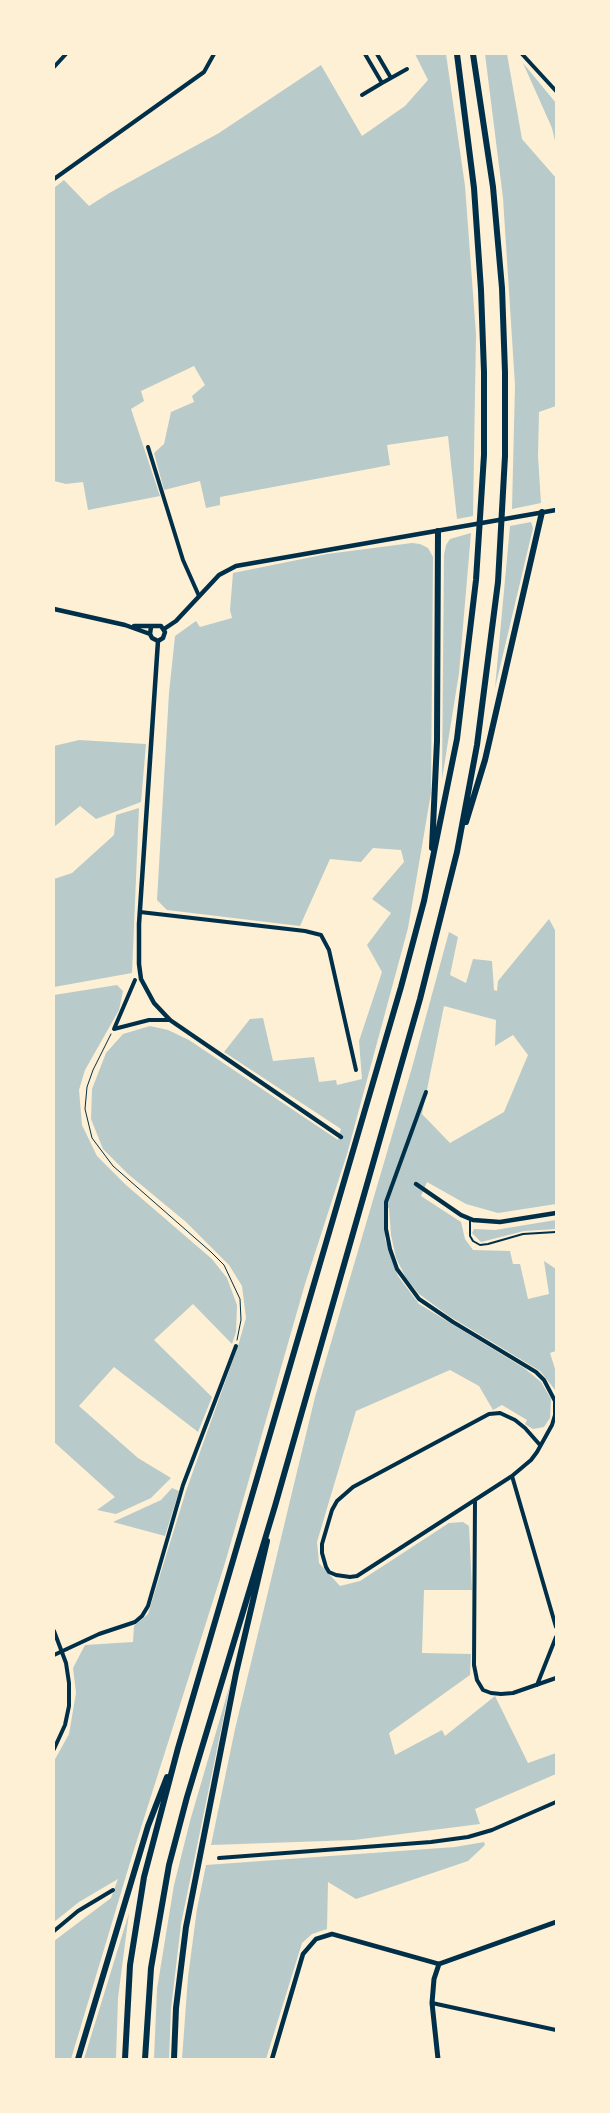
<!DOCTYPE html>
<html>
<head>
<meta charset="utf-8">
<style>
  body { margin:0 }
  #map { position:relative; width:610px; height:2113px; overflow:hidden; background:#fdf0d5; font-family:"PT Sans Narrow",sans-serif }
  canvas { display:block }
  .frame { position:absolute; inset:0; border:55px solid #fdf0d5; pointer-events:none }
</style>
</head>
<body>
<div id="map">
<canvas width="610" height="2113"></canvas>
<div class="frame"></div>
</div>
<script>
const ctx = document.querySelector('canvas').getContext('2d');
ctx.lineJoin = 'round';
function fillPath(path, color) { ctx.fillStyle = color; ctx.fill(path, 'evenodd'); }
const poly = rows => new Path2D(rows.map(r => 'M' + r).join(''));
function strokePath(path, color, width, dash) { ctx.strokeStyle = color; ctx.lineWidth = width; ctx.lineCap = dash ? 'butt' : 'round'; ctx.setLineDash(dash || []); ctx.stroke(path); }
fillPath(poly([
  [415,54,446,54,465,186,476,334,473,516,457,519,448,436,387,445,390,465,220,497,220,505,206,508,200,481,164,490,154,453,164,444,171,412,194,402,192,396,205,385,194,366,141,391,144,401,131,409,160,496,88,510,83,482,66,484,54,481,54,188,64,180,89,206,111,192,219,133,321,65,362,136,405,106,428,80],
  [485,54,507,54,522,139,556,178,555,325,556,328,556,406,539,412,538,456,541,503,512,509,515,385,503,198],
  [523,63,556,103,556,145,552,128],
  [531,522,533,528,495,688,510,526],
  [471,533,459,673,442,779,444,555,446,545,450,539],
  [412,543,420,544,428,548,433,557,431,793,408,928,347,1154,305,1284,225,1563,132,1856,71,2059,54,2059,54,1941,111,1898,118,1879,79,1902,54,1922,54,1761,69,1734,76,1693,73,1668,85,1645,133,1642,134,1626,148,1614,186,1491,238,1346,246,1318,242,1286,229,1265,186,1222,128,1174,103,1149,91,1119,92,1089,106,1053,123,1034,150,1026,168,1030,189,1040,338,1140,341,1129,224,1052,250,1019,263,1018,273,1061,314,1057,319,1082,336,1080,337,1085,362,1079,359,1041,382,972,367,945,391,913,372,899,404,862,401,850,373,848,361,862,330,859,300,926,167,910,157,900,169,693,175,636,196,621,200,627,232,618,230,610,233,573,327,554],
  [79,740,146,744,141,802,96,819,80,806,54,827,54,746],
  [139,808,132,973,54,987,54,879,72,873,114,835,116,815],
  [549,919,556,932,556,1204,498,1213,466,1204,427,1182,421,1196,461,1222,465,1239,473,1250,510,1251,513,1264,520,1264,528,1299,549,1294,544,1261,556,1269,556,1351,550,1353,556,1372,556,1391,540,1371,449,1316,419,1294,406,1278,396,1258,391,1235,389,1208,384,1207,385,1239,398,1276,419,1304,524,1368,541,1382,551,1399,550,1418,544,1427,533,1429,525,1424,527,1420,502,1405,493,1410,479,1386,450,1370,356,1411,317,1542,319,1563,340,1586,360,1581,449,1523,463,1522,469,1526,472,1590,424,1590,422,1653,471,1654,470,1675,389,1733,395,1755,442,1730,445,1736,495,1696,528,1763,556,1753,556,1774,475,1809,480,1824,354,1840,211,1845,235,1729,315,1397,413,1064,449,932,458,937,450,975,466,983,473,959,492,961,494,990,497,991,498,981],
  [444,1006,496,1020,495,1046,513,1035,528,1055,504,1112,450,1143,422,1114],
  [117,985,123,991,119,1010,85,1070,79,1090,82,1125,97,1156,126,1185,212,1259,227,1278,237,1305,236,1332,232,1344,193,1304,154,1340,212,1397,198,1432,114,1367,79,1406,138,1458,171,1478,151,1498,116,1514,97,1510,115,1497,54,1442,54,995],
  [556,1220,556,1229,524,1231,481,1242,472,1233,474,1229,495,1230],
  [172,1488,179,1491,165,1536,113,1522,161,1500],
  [231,1681,181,1924,171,2009,169,2059,154,2059,157,1989,174,1885,190,1821],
  [484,1842,485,1845,468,1861,356,1899,328,1882,327,1929,312,1934,302,1943,266,2059,182,2059,188,1977,197,1909,206,1865,455,1847],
  [129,1913,118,1998,116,2059,84,2059]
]), '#b9caca');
strokePath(poly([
  [111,1034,93,1070,87,1087,85,1109,92,1138,113,1166,211,1252,224,1265,240,1299,241,1320,237,1340]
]), '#003049', 1);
strokePath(poly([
  [470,1219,470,1236,473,1241,480,1245,488,1244,523,1234,556,1232]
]), '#003049', 2);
strokePath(poly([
  [365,54,382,83,391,78,377,54],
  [522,54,556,91],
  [54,67,66,54],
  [391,78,407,69],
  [362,95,382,83],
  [54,179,204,72,214,54],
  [148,447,183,560,199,596],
  [140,912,305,931,321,935,329,950,356,1070],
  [135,980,114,1029,149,1020,170,1020],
  [426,1092,386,1202,386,1229,390,1249,397,1269,419,1299,453,1322,536,1372,544,1380,555,1401,555,1415,552,1425,537,1452,531,1460,512,1476,357,1576,350,1577,336,1575,329,1572,326,1567,322,1553,322,1544,332,1510,337,1501,353,1487,489,1414,500,1413,515,1420,525,1428,540,1445],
  [512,1476,556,1627],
  [475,1500,474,1665,477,1680,483,1690,491,1693,501,1694,513,1693,556,1678],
  [54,1631,66,1663,69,1683,69,1706,65,1725,54,1749],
  [54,1655,99,1634,135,1622,142,1616,148,1606,183,1485,236,1346],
  [537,1685,556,1637],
  [219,1858,431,1842,468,1837,492,1830,556,1802],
  [54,1931,78,1911,113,1890],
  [432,2003,556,2030]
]), '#003049', 4);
strokePath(poly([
  [54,609,125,625,150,634],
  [134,626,161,626,165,632,163,638,158,641,152,638,150,634,151,627],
  [164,629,176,621,219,575,236,566,556,510],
  [158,641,139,924,139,964,141,979,154,1003,170,1020,341,1137],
  [416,1184,461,1215,473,1220,500,1222,556,1213],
  [272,2059,303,1954,316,1939,332,1934,439,1964]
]), '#003049', 4.5);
strokePath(poly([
  [438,2059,432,2003,434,1979,439,1964,556,1922]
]), '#003049', 5);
strokePath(poly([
  [466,822,485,760,542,512],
  [432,848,437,741,438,531],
  [78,2059,148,1826,167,1777],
  [125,2059,130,1965,144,1877,178,1748,401,987,424,901,457,739,476,580,484,455,484,372,481,290,474,188,457,54],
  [145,2059,151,1968,169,1865,187,1797,275,1506,420,999,457,852,477,745,498,582,505,456,505,372,502,288,493,187,473,54],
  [174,2059,176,2008,186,1927,236,1673,267,1541]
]), '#003049', 6);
</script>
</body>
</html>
